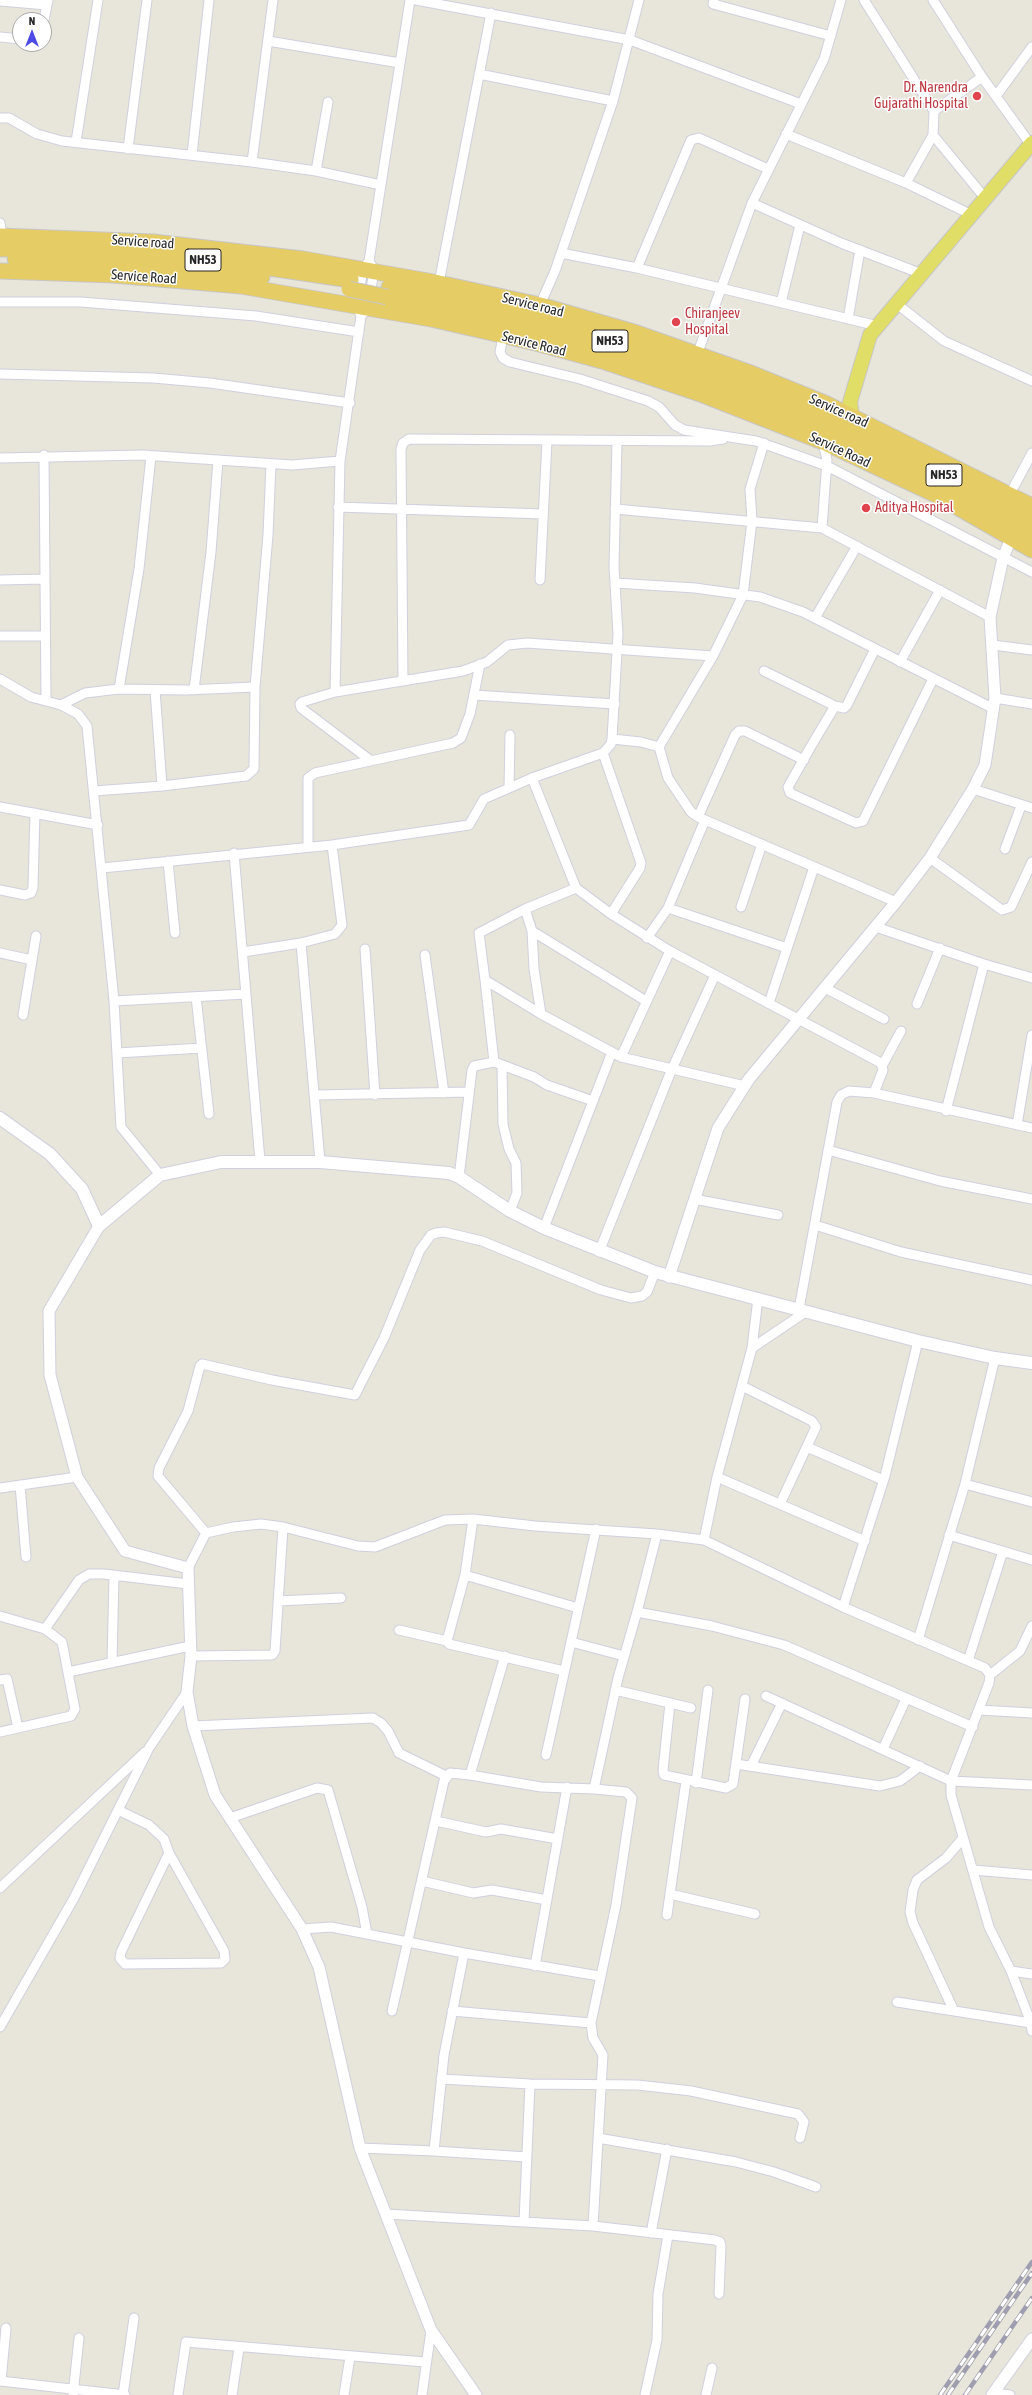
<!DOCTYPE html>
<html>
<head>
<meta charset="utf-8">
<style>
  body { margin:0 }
  #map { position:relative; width:1032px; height:2395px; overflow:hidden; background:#e8e5da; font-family:"Asap Condensed",sans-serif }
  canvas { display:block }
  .north { position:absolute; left:12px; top:12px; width:40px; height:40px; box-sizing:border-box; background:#fff; border:1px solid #a9a9a9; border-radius:50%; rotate:0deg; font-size:11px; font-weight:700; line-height:16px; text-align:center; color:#272727 }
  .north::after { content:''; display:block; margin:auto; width:14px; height:18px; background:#4d4ae6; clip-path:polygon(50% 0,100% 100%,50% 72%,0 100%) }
</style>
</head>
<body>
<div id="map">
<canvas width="1032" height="2395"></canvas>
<div class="north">N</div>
</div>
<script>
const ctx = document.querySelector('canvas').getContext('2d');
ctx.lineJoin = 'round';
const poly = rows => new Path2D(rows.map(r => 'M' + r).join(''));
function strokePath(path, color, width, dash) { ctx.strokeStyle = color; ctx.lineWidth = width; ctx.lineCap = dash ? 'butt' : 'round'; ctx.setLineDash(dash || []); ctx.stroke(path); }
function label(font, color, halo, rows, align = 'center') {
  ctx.font = font + ' "Asap Condensed",sans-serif'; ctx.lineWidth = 3; ctx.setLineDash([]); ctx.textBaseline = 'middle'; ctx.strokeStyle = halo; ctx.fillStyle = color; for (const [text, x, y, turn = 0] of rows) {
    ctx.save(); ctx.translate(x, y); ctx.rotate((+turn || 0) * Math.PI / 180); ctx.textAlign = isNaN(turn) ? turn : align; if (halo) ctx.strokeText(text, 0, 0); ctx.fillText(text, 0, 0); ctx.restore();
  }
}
const minor = poly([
  [416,0,630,40,801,104],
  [714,0,713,4,831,36],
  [864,0,934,111,933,135,985,198],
  [933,0,982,77,1031,145],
  [0,1,47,5,48,0],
  [44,20,47,5],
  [0,37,20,39],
  [268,41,400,63],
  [479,74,613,101],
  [996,96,1032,47],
  [934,111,982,77],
  [0,118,9,118,37,134,62,141,252,162,316,171,381,185],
  [786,134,906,183,972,215],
  [76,142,98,0],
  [128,149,147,0],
  [192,155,209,0],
  [252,162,273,0],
  [316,171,328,102],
  [906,183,933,135],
  [752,203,841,243,922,274],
  [0,223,2,236],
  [561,253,637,268,878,326],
  [369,261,410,0],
  [637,268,691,140,699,138,768,169],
  [439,283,491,13],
  [0,302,81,302,256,316,359,332],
  [781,303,800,225],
  [897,304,944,341,1032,381],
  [540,305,555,271,613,101,639,0],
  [361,316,357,306,363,269,369,261,374,270,368,308,361,316,340,461,335,692,302,702,300,704,301,708,370,760],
  [848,319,860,250],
  [503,336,500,352,503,358,510,362,580,379,648,401,659,407,675,425,684,430,756,441,827,466,1032,572],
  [697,355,752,203,824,59,841,0],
  [0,374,153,378,210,383,350,403],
  [617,441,614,567,618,634,612,739,641,742,659,747,668,778,691,812,698,817,896,902],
  [44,455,46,701],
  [0,458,143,455,292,465,340,461],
  [1010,494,1032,453],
  [338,507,543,514],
  [615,509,822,528,990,617],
  [822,528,827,460,823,442],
  [0,580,44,579],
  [540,580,547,441],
  [615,583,695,588,760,597,803,612,994,709],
  [815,618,857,546],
  [0,636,45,636],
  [993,645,1032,650],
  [875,649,847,705,844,708,835,706,810,748,788,787,790,793,856,823,863,821,933,679],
  [900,662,940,590],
  [764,671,835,706],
  [0,679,31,697,61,705,78,714,87,726,114,1001,121,1127,160,1175],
  [403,681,401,449,403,443,409,439,710,441,723,439],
  [119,689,139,569,151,456],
  [155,690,162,786],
  [194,690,211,552,218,460],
  [335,692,463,671,487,662,508,645,527,643,713,656],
  [474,695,615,704],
  [995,698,1032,704],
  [61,705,85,693,119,689,186,690,255,687],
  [659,747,713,656,743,595,752,521,750,489,764,443],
  [603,753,641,863,640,868,611,914],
  [532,778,576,888,611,914,670,951,881,1063,883,1070,874,1093],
  [509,788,510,735],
  [973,789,1032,808],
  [94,791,162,786,246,776,254,769,255,687,268,535,271,464],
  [0,807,98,825],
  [698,817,735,735,739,731,745,731,804,760],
  [308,847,308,778,315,773,453,743,461,738,470,714,480,664],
  [1005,849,1021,806],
  [234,853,260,1161],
  [930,858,1002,910,1011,907,1032,862],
  [168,861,175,933],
  [102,868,332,845,469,825,484,799,532,778,603,753,611,744,612,739],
  [576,888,525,909,479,933,485,980,541,1014,621,1057,745,1086],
  [0,890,25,895,31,893,33,888,35,813],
  [741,907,762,844],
  [668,908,787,948],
  [525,909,532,931,646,1001],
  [876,927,984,964,1032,978],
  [532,931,534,969,541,1014],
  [647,938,668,908,705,820],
  [365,949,375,1095],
  [243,952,301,943],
  [0,953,32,960],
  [425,955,444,1093],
  [825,988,884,1019],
  [196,997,209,1114],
  [114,1001,246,994],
  [769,1003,814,867],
  [917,1004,940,948],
  [23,1015,36,936],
  [117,1053,202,1048],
  [621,1057,670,951],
  [497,1063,534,1077,547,1085,593,1101],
  [502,1065,503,1124,509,1149,516,1163,517,1193,510,1211],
  [882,1066,901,1031],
  [314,1095,469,1092],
  [946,1111,984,964],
  [1017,1125,1032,1035],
  [828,1150,940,1181,1032,1199],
  [320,1162,301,943,335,934,342,925,332,845],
  [459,1177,472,1070,474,1066,494,1062,485,980],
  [694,1199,778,1215],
  [815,1225,901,1252,1032,1280],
  [544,1228,612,1052],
  [599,1252,671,1071,715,975],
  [799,1309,837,1102,841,1095,849,1091,874,1093,1032,1128],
  [752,1348,807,1311],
  [742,1386,812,1421,816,1427,780,1504],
  [807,1447,883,1480],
  [717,1477,865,1541],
  [965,1484,1032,1502],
  [20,1485,26,1557],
  [0,1488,77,1477],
  [206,1533,158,1476,159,1468,188,1411,200,1366,202,1364,272,1380,355,1395,384,1338,420,1250,431,1235,436,1233,444,1232,482,1241,601,1290,631,1298,642,1296,647,1292,655,1272],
  [949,1535,1032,1560],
  [704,1540,717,1477,752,1348,758,1298],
  [188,1568,206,1533,233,1527,261,1524,283,1527,358,1546,375,1547,445,1520,473,1519,535,1526,657,1534,704,1540,843,1607,985,1668,990,1675,989,1683,951,1781,951,1795,989,1927,1011,1971,1031,2023,1032,2031],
  [465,1575,473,1519],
  [278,1601,341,1598],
  [843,1607,885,1476,918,1341],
  [637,1612,657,1534],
  [0,1616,45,1629,62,1642,75,1709,71,1716,0,1732],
  [45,1629,79,1580,89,1574,104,1574,188,1584],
  [399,1630,447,1641],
  [918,1640,965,1484,995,1358],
  [571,1642,624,1656],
  [191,1656,272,1655,275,1651,283,1527],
  [968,1661,1003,1551],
  [112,1663,114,1575],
  [564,1671,449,1644,447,1641,465,1575,578,1608],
  [68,1672,190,1646],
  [990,1675,1020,1651,1032,1626],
  [0,1680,7,1679,18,1728],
  [615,1690,691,1708],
  [766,1696,951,1781,1032,1785],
  [670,1703,663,1770,664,1775,726,1788,733,1784,745,1699],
  [979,1710,1032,1713],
  [193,1726,373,1718,381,1723,388,1731,399,1753,446,1776],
  [883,1749,906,1699],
  [546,1755,596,1529],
  [736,1764,880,1786,900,1781,920,1766],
  [751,1766,782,1703],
  [470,1775,541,1787,594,1789],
  [696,1783,708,1690],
  [118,1810,149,1825,164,1839,169,1853,224,1951,225,1959,221,1963,125,1964,120,1958,121,1952,169,1853],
  [230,1818,317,1788,328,1790,362,1907,367,1934],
  [436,1821,486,1832,501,1829,558,1839],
  [973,1870,1032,1875],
  [422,1881,473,1893,492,1890,547,1900],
  [0,1888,145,1752],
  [670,1894,755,1914],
  [667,1915,686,1781],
  [302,1929,331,1927,464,1953,599,1976],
  [535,1966,567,1787],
  [1011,1971,1032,1974],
  [897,2002,1031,2023],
  [392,2011,444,1781,450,1773,470,1775,505,1656],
  [452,2011,591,2023],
  [954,2011,913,1923,910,1912,913,1890,917,1880,946,1858,963,1838],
  [0,2027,74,1898,149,1748,187,1692],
  [441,2079,530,2084,638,2085,691,2091,798,2114,804,2122,800,2138],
  [598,2138,736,2162,774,2172,816,2187],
  [360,2148,434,2151,444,2055,464,1953],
  [434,2151,527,2157],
  [386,2214,593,2226,715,2240,720,2242,721,2246,719,2294],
  [524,2222,530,2084],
  [593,2226,603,2055,593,2038,591,2023,616,1905,632,1798,626,1792,594,1789,618,1678,637,1612,712,1626,784,1645,973,1727],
  [651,2233,667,2149],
  [0,2381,125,2395],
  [1,2381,6,2328],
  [993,2393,1010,2395],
  [73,2395,79,2338],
  [123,2395,134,2318],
  [178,2395,186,2342,425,2362],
  [232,2395,239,2348],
  [344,2395,350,2357],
  [422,2395,431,2330],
  [645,2395,657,2340,658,2294,668,2235],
  [706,2395,712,2368]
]);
const tertiary = poly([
  [99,1226,49,1311,50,1375,77,1477,125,1551,188,1568,191,1656,187,1692,193,1726,215,1795,302,1929,319,1967,360,2148,431,2330,476,2395],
  [669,1277,718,1128,749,1079,896,902,930,858,973,789,985,765,995,698,990,617,1003,558,1011,538],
  [992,2395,1032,2339]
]);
const secondary = poly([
  [0,1118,50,1154,82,1189,99,1226,160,1175,221,1162,320,1162,449,1173,459,1177,510,1211,544,1228,655,1272,918,1341,995,1358,1032,1363]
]);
const primary = poly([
  [847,425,852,416,850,402,870,335,1032,143]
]);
const trunk = poly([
  [0,236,153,242,303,259,439,283,540,305,637,333,748,372,827,404,1032,506],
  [0,249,60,249,222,261,351,280],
  [15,259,126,264,262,277],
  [0,271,113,275,241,286,431,319,536,343,602,361,703,395,823,442,936,495,1032,550],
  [389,287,495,307,660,355,693,365,825,417],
  [387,297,515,325,596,347,752,400,820,428],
  [855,433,1002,502,1032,519],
  [850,443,933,482,1032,535]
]);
strokePath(minor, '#d0d0df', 11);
strokePath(tertiary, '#d0d0df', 13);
strokePath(secondary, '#d0d0df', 14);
strokePath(primary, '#c7c7c7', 16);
strokePath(trunk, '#c7c7c7', 17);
strokePath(minor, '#fff', 9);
strokePath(tertiary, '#fff', 11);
strokePath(secondary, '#fff', 12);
strokePath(primary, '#e1de67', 14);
strokePath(trunk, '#e6cc64', 15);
const rail = poly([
  [940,2395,1032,2262],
  [948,2395,1032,2273],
  [965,2395,1032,2298]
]);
strokePath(rail, '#9f9eb0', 4.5);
strokePath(rail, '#fff', 3, [9]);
const trunkBridge = poly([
  [349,289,387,297],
  [825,417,855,433],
  [820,428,850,443]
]);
strokePath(trunkBridge, '#c7c7c7', 17, []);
strokePath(trunkBridge, '#e6cc64', 15);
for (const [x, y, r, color] of [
  [977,96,5,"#e0444e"],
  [676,322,5,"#e0444e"],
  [866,508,5,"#e0444e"]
]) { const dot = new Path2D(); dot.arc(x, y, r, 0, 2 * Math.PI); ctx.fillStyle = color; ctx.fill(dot); strokePath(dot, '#fff', 1.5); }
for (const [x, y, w] of [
  [203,260,36],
  [610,341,36],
  [944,475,36]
]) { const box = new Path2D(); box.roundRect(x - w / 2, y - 11, w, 22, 3); ctx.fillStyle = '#fff'; ctx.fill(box); strokePath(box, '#272727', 1); }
label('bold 13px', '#272727', null, [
  ["NH53",203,260],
  ["NH53",610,341],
  ["NH53",944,475]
]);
label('14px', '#be3a42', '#fff', [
  ["Dr. Narendra",968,88,"right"],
  ["Gujarathi Hospital",968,104,"right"],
  ["Chiranjeev",685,314],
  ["Hospital",685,330],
  ["Aditya Hospital",875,508]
], 'left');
label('14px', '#272727', '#fff', [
  ["Service road",143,242,4],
  ["Service Road",144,277,4],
  ["Service road",533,305,14],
  ["Service Road",534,344,14],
  ["Service road",839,411,24],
  ["Service Road",840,450,25]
]);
</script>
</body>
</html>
